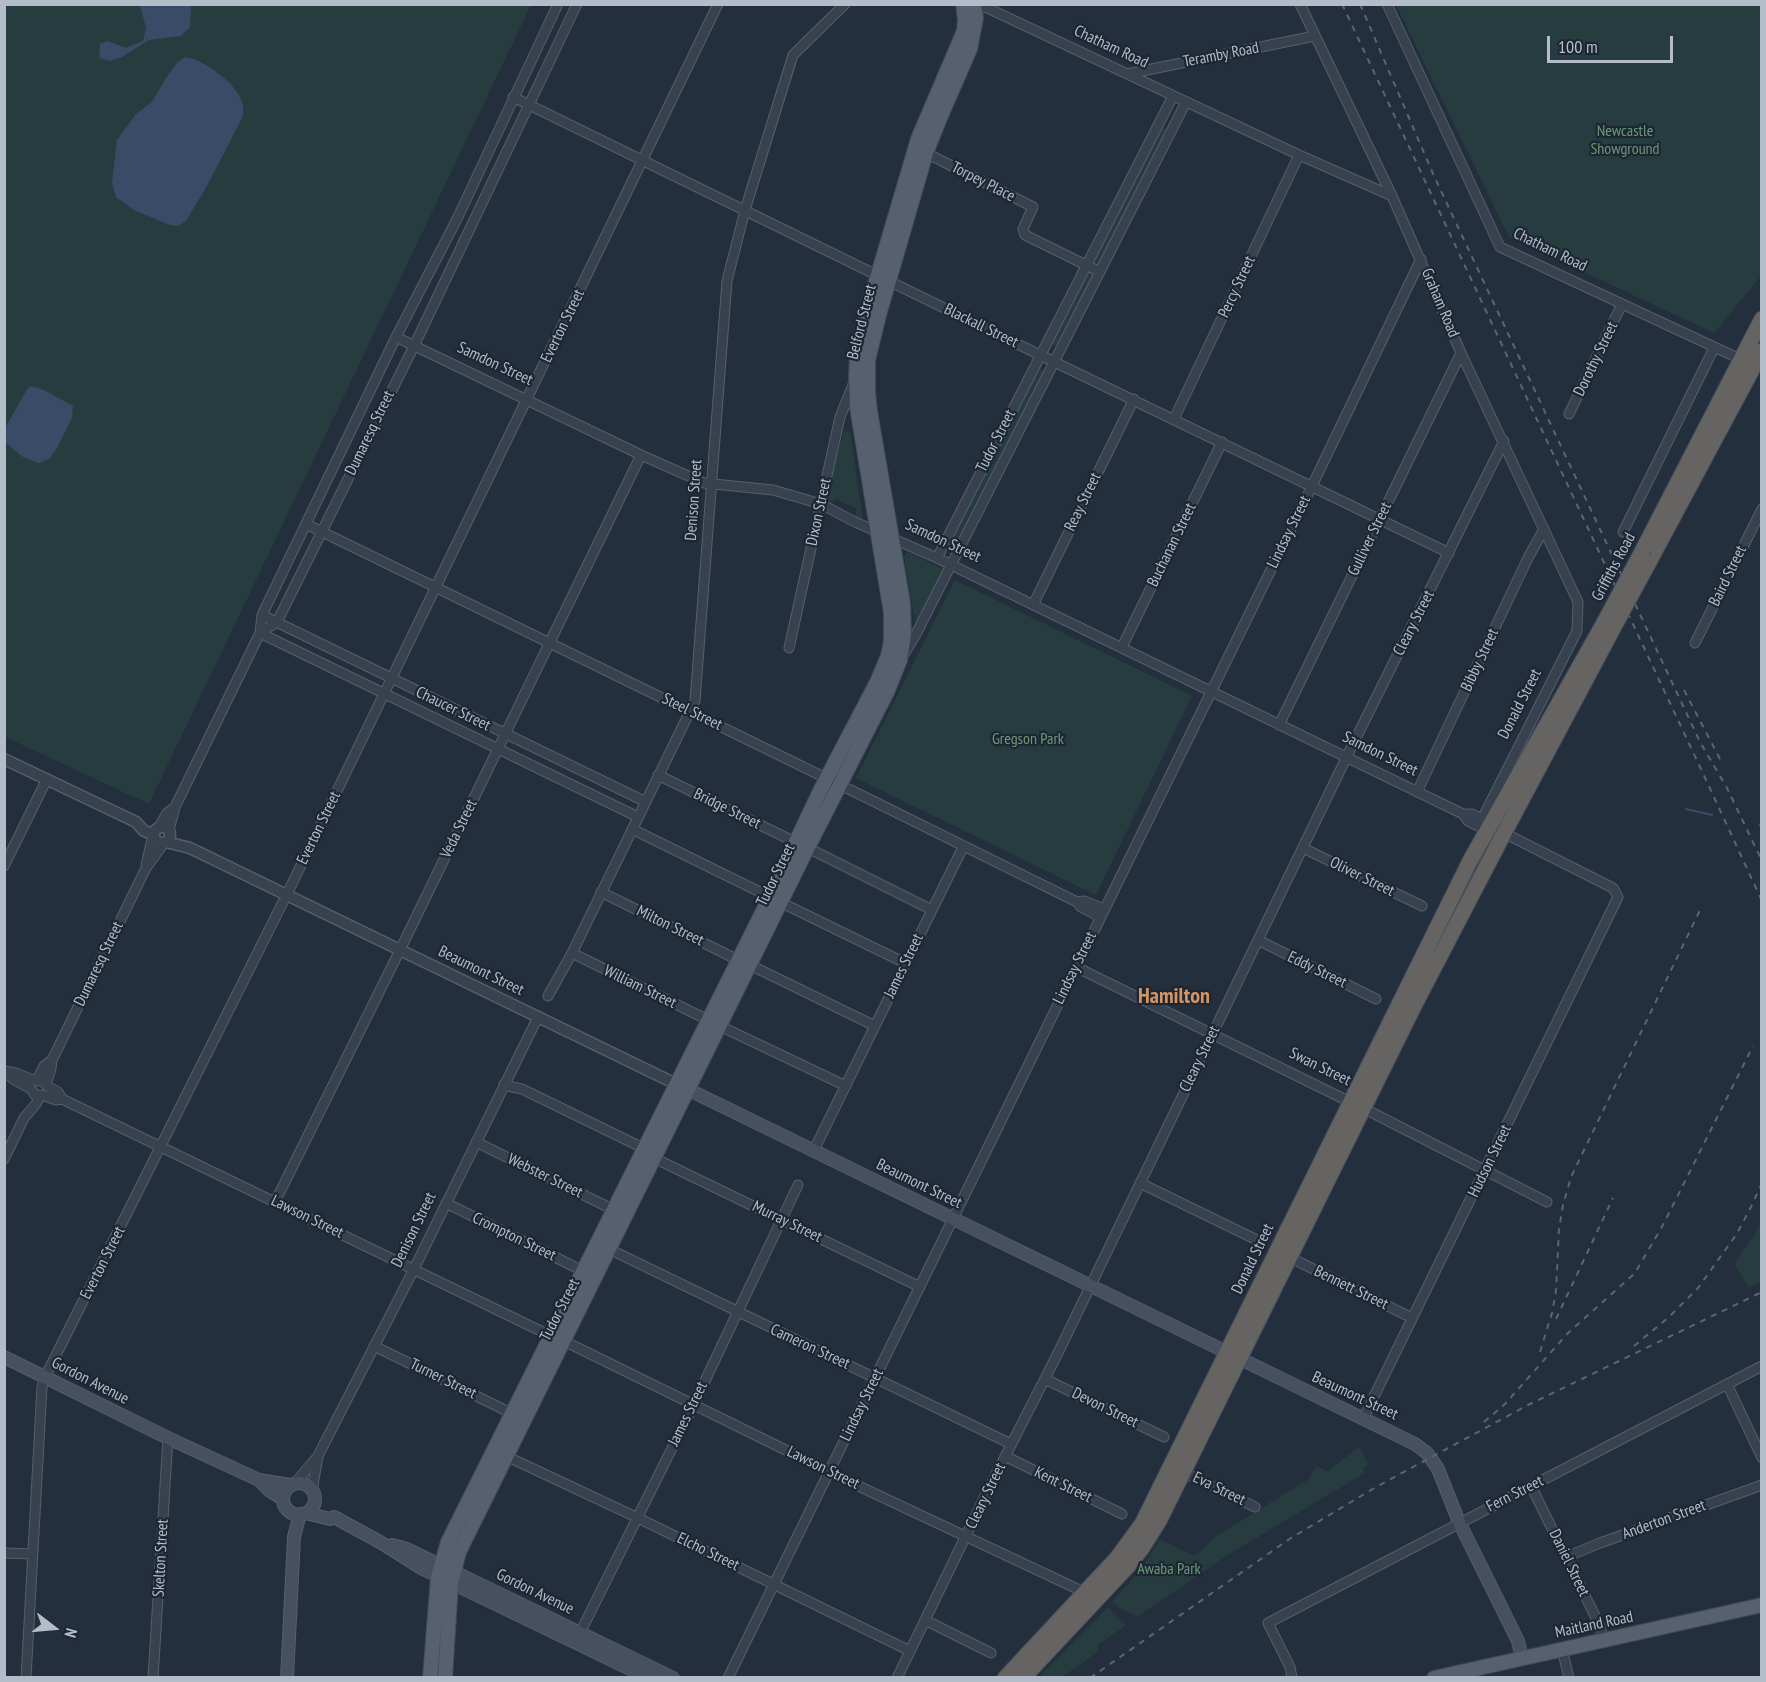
<!DOCTYPE html>
<html>
<head>
<meta charset="utf-8">
<style>
  body { margin:0 }
  #map { position:relative; width:1766px; height:1682px; overflow:hidden; background:#242f3e; font-family:"PT Sans Narrow",sans-serif }
  canvas { display:block }
  .frame { position:absolute; inset:0; border:6px solid #b4bcc9; pointer-events:none }
  .north { position:absolute; left:24px; top:1598px; width:60px; height:60px; -webkit-text-stroke:4px #1d2633; paint-order:stroke; rotate:106deg; font-size:16px; font-weight:700; line-height:24px; text-align:center; color:#b4bcc9 }
  .north::after { content:''; display:block; margin:auto; width:21px; height:27px; background:#b4bcc9; clip-path:polygon(50% 0,100% 100%,50% 72%,0 100%) }
  .scale { position:absolute; left:1547px; top:36px; width:126px; height:27px; box-sizing:border-box; border:3px solid #b4bcc9; border-top:0; padding-left:8px; font-size:18px; line-height:21px; white-space:nowrap; color:#b4bcc9; -webkit-text-stroke:4px #1d2633; paint-order:stroke }
</style>
</head>
<body>
<div id="map">
<canvas width="1766" height="1682"></canvas>
<div class="frame"></div>
<div class="north">N</div>
<div class="scale">100 m</div>
</div>
<script>
const ctx = document.querySelector('canvas').getContext('2d');
ctx.lineJoin = 'round';
function fillPath(path, color) { ctx.fillStyle = color; ctx.fill(path, 'evenodd'); }
const poly = rows => new Path2D(rows.map(r => 'M' + r).join(''));
function strokePath(path, color, width, dash) { ctx.strokeStyle = color; ctx.lineWidth = width; ctx.lineCap = dash ? 'butt' : 'round'; ctx.setLineDash(dash || []); ctx.stroke(path); }
function label(font, color, halo, rows, align = 'center') {
  ctx.font = font + ' "PT Sans Narrow",sans-serif'; ctx.lineWidth = 4.5; ctx.setLineDash([]); ctx.textBaseline = 'middle'; ctx.strokeStyle = halo; ctx.fillStyle = color; for (const [text, x, y, turn = 0] of rows) {
    ctx.save(); ctx.translate(x, y); ctx.rotate((+turn || 0) * Math.PI / 180); ctx.textAlign = isNaN(turn) ? turn : align; if (halo) ctx.strokeText(text, 0, 0); ctx.fillText(text, 0, 0); ctx.restore();
  }
}
fillPath(poly([
  [4,5,531,5,149,804,5,737],
  [1396,5,1761,5,1761,276,1714,333,1509,237],
  [1161,127,1167,130,1098,267,1092,264],
  [1088,272,1094,275,1057,347,1051,344],
  [1039,368,1045,371,958,543,952,540],
  [844,431,850,432,851,436,863,521,855,517,857,509,835,499,831,506,826,498],
  [908,552,941,568,943,571,942,576,919,621,915,621,904,556],
  [955,580,1192,696,1096,895,856,778],
  [1761,1219,1761,1282,1749,1288,1734,1264,1756,1233],
  [1360,1446,1368,1464,1363,1469,1365,1473,1223,1558,1137,1617,1133,1613,1122,1610,1112,1602,1140,1571,1160,1539,1194,1556,1218,1535,1309,1479,1316,1466,1328,1471],
  [1108,1607,1126,1625,1098,1645,1098,1652,1062,1677,1039,1677]
]), '#263c3f');
fillPath(poly([
  [140,5,191,5,190,27,181,36,149,40,122,57,110,61,99,58,100,44,107,41,126,48,143,41,146,28],
  [185,57,197,60,211,68,229,82,239,95,243,105,243,116,207,186,186,221,178,226,170,225,134,210,116,197,112,183,117,140,136,114,152,102,166,78,177,63],
  [31,386,44,390,73,406,72,418,57,448,49,459,39,463,23,457,5,442,5,428,28,388]
]), '#394c67');
strokePath(poly([
  [1686,809,1712,815],
  [1759,825,1762,826]
]), '#394c67', 2);
const minor = poly([
  [979,4,1299,155,1392,196],
  [1300,4,1392,196,1461,353,1578,602,1577,631,1482,819],
  [1387,4,1500,247,1740,359],
  [1127,74,1315,36],
  [513,97,1040,355,1449,553],
  [926,153,1033,207,1023,229,1025,235,1100,272],
  [396,337,641,455,704,483,773,490,821,504,855,522,937,558,1463,814,1472,814,1482,819,1485,820,1488,826],
  [1569,414,1622,304],
  [1174,419,1299,155],
  [306,524,871,800,1077,902,1081,907,1100,917],
  [1623,532,1714,348],
  [937,558,1173,96],
  [1033,605,1134,399],
  [262,615,646,802],
  [260,633,277,622,414,346,577,4],
  [260,633,638,817],
  [1695,643,1762,509],
  [1122,647,1222,442],
  [789,648,840,417,854,382],
  [903,656,916,634,1186,102],
  [1279,725,1461,353],
  [658,775,795,842],
  [1417,792,1528,558,1544,529],
  [1463,814,1468,821,1482,828,1488,826],
  [159,827,167,813,175,807],
  [632,829,770,897],
  [169,830,175,807,260,633,262,615,396,337,457,219,558,4],
  [808,848,932,910],
  [1303,848,1422,906],
  [146,865,153,835],
  [4,866,47,779],
  [601,892,738,960],
  [780,902,905,963],
  [1077,902,1084,901,1104,909],
  [1258,940,1376,999],
  [572,953,708,1020],
  [750,965,875,1026],
  [1076,967,1350,1102],
  [548,996,572,953,695,701,727,281,745,210,793,55,845,4],
  [720,1026,846,1086],
  [4,1071,13,1079,31,1089,35,1095,43,1095,56,1100,62,1099,551,1336],
  [4,1071,16,1073,36,1081,43,1081,47,1086,58,1092,62,1099],
  [37,1080,44,1066,52,1060,57,1050,146,868,164,843],
  [46,1084,51,1069,52,1060],
  [504,1084,512,1087,522,1089,643,1148],
  [1363,1108,1547,1202],
  [476,1142,614,1210],
  [814,1150,963,847],
  [654,1158,920,1287],
  [4,1159,24,1118,36,1104,40,1096],
  [1140,1183,1259,1241],
  [275,1202,400,950,641,455],
  [446,1203,583,1271],
  [609,1249,1011,1444],
  [1291,1258,1412,1318],
  [564,1341,867,1490,1084,1592],
  [374,1346,511,1413],
  [1045,1379,1164,1437],
  [1727,1384,1762,1458],
  [1363,1419,1618,897,1613,888,1504,833],
  [506,1456,638,1518,910,1651],
  [1005,1456,1122,1514],
  [1183,1472,1255,1507],
  [295,1483,318,1456,322,1448,414,1269,538,1017],
  [1531,1486,1600,1626,1603,1640],
  [312,1491,318,1456],
  [4,1553,33,1554],
  [1566,1557,1600,1543,1762,1485],
  [925,1620,991,1653],
  [578,1637,694,1404,798,1185],
  [1562,1649,1569,1678],
  [26,1678,42,1387,45,1377,290,888,718,4],
  [153,1678,168,1438],
  [728,1678,1312,486,1421,259],
  [897,1678,988,1490,1057,1355,1351,748,1504,441],
  [1292,1678,1290,1667,1268,1623,1762,1366]
]);
const tertiary = poly([
  [4,759,136,822,144,831,153,834],
  '154 835a8 8 0 1 1 16 0a8 8 0 1 1-16 0Z',
  [166,842,190,848,676,1084]
]);
const secondary = poly([
  [681,1086,1415,1444,1427,1453,1438,1469,1459,1522,1518,1641,1522,1658],
  [4,1357,168,1438,259,1480,290,1485],
  [259,1480,270,1491,283,1499],
  '283 1499a16 16 0 1 1 32 0a16 16 0 1 1-32 0Z',
  [306,1513,330,1519,334,1517,380,1542,423,1569,649,1678],
  [392,1545,407,1549,673,1678],
  [287,1678,294,1537,300,1514]
]);
const primary = poly([
  [430,1678,438,1577,448,1542,770,897,821,789,877,682,888,656,891,641,891,613,857,407,856,377,857,356,867,312,918,139,964,31,965,20,963,4],
  [445,1678,451,1583,459,1552,801,861,887,692,900,660,904,635,903,603,870,411,868,392,868,360,879,315,926,153,940,118,970,49,976,18,974,4],
  [1434,1678,1762,1605]
]);
const trunk = poly([
  [1644,548,1762,319],
  [1649,562,1762,351],
  [1005,1678,1117,1558,1142,1524,1470,861,1604,623],
  [1023,1678,1128,1566,1142,1548,1159,1521,1414,1006,1504,833,1610,634]
]);
strokePath(minor, '#565f6c', 11);
strokePath(tertiary, '#565f6c', 13);
strokePath(secondary, '#565f6c', 14);
strokePath(primary, '#414a57', 16);
strokePath(trunk, '#434c59', 17);
strokePath(minor, '#38414e', 9);
strokePath(tertiary, '#38414e', 10);
strokePath(secondary, '#465061', 12);
strokePath(primary, '#56606e', 14);
strokePath(trunk, '#656462', 15);
strokePath(poly([
  [1342,4,1707,782,1762,901],
  [1360,4,1434,176,1512,342,1700,742,1727,788,1762,861],
  [1684,690,1720,759],
  [1556,1319,1613,1198],
  [1634,1346,1669,1317,1698,1288,1736,1235,1750,1209,1762,1183],
  [1540,1352,1552,1313,1556,1291,1559,1229,1563,1205,1571,1177,1702,906],
  [1484,1422,1505,1404,1568,1333,1635,1273,1663,1225,1753,1046],
  [1090,1678,1291,1538,1376,1487,1528,1405,1762,1292]
]), '#5a6575', 2, [6, 6]);
const trunkBridge = poly([
  [1604,623,1644,548],
  [1610,634,1649,562]
]);
strokePath(trunkBridge, '#434c59', 17, []);
strokePath(trunkBridge, '#656462', 15);
label('16px', '#b4bcc9', '#1d2633', [
  ["Chatham Road",1111,47,25],
  ["Teramby Road",1221,55,-11],
  ["Torpey Place",983,182,27],
  ["Chatham Road",1550,250,26],
  ["Percy Street",1237,287,-65],
  ["Graham Road",1440,303,67],
  ["Belford Street",862,322,-76],
  ["Everton Street",563,326,-64],
  ["Blackall Street",981,326,26],
  ["Dorothy Street",1596,359,-64],
  ["Samdon Street",495,364,25],
  ["Dumaresq Street",370,433,-64],
  ["Tudor Street",996,441,-63],
  ["Denison Street",694,500,-86],
  ["Reay Street",1083,502,-64],
  ["Dixon Street",819,512,-78],
  ["Lindsay Street",1289,532,-64],
  ["Gulliver Street",1370,539,-64],
  ["Samdon Street",943,541,25],
  ["Buchanan Street",1172,545,-64],
  ["Griffiths Road",1614,567,-62],
  ["Baird Street",1728,576,-64],
  ["Cleary Street",1414,623,-63],
  ["Bibby Street",1480,660,-65],
  ["Donald Street",1520,704,-63],
  ["Chaucer Street",453,709,26],
  ["Steel Street",692,712,26],
  ["Samdon Street",1380,754,26],
  ["Bridge Street",727,809,26],
  ["Everton Street",319,828,-64],
  ["Veda Street",459,829,-64],
  ["Tudor Street",776,875,-64],
  ["Oliver Street",1362,877,26],
  ["Milton Street",670,926,26],
  ["Dumaresq Street",99,964,-64],
  ["James Street",904,966,-64],
  ["Lindsay Street",1075,968,-64],
  ["Eddy Street",1317,970,26],
  ["Beaumont Street",481,971,26],
  ["William Street",640,987,26],
  ["Cleary Street",1200,1059,-64],
  ["Swan Street",1320,1067,26],
  ["Hudson Street",1490,1161,-64],
  ["Webster Street",545,1176,26],
  ["Beaumont Street",919,1184,26],
  ["Lawson Street",307,1217,26],
  ["Murray Street",787,1222,26],
  ["Denison Street",414,1230,-64],
  ["Crompton Street",514,1237,26],
  ["Donald Street",1253,1259,-64],
  ["Everton Street",103,1263,-63],
  ["Bennett Street",1351,1288,26],
  ["Tudor Street",560,1310,-63],
  ["Cameron Street",810,1347,25],
  ["Turner Street",443,1379,26],
  ["Gordon Avenue",90,1381,27],
  ["Beaumont Street",1355,1396,25],
  ["Lindsay Street",862,1405,-64],
  ["Devon Street",1105,1408,26],
  ["James Street",688,1414,-64],
  ["Lawson Street",823,1468,26],
  ["Kent Street",1063,1485,26],
  ["Eva Street",1219,1489,26],
  ["Fern Street",1515,1494,-27],
  ["Cleary Street",986,1496,-64],
  ["Anderton Street",1664,1520,-20],
  ["Elcho Street",708,1552,26],
  ["Skelton Street",161,1558,-87],
  ["Daniel Street",1569,1563,64],
  ["Gordon Avenue",535,1592,26],
  ["Maitland Road",1594,1625,-12]
]);
label('16px', '#6b9a76', '#1d2633', [
  ["Newcastle",1625,131],
  ["Showground",1625,149],
  ["Gregson Park",1028,739],
  ["Awaba Park",1169,1569]
]);
label('bold 22px', '#d59563', '#1d2633', [
  ["Hamilton",1174,997]
]);
</script>
</body>
</html>
